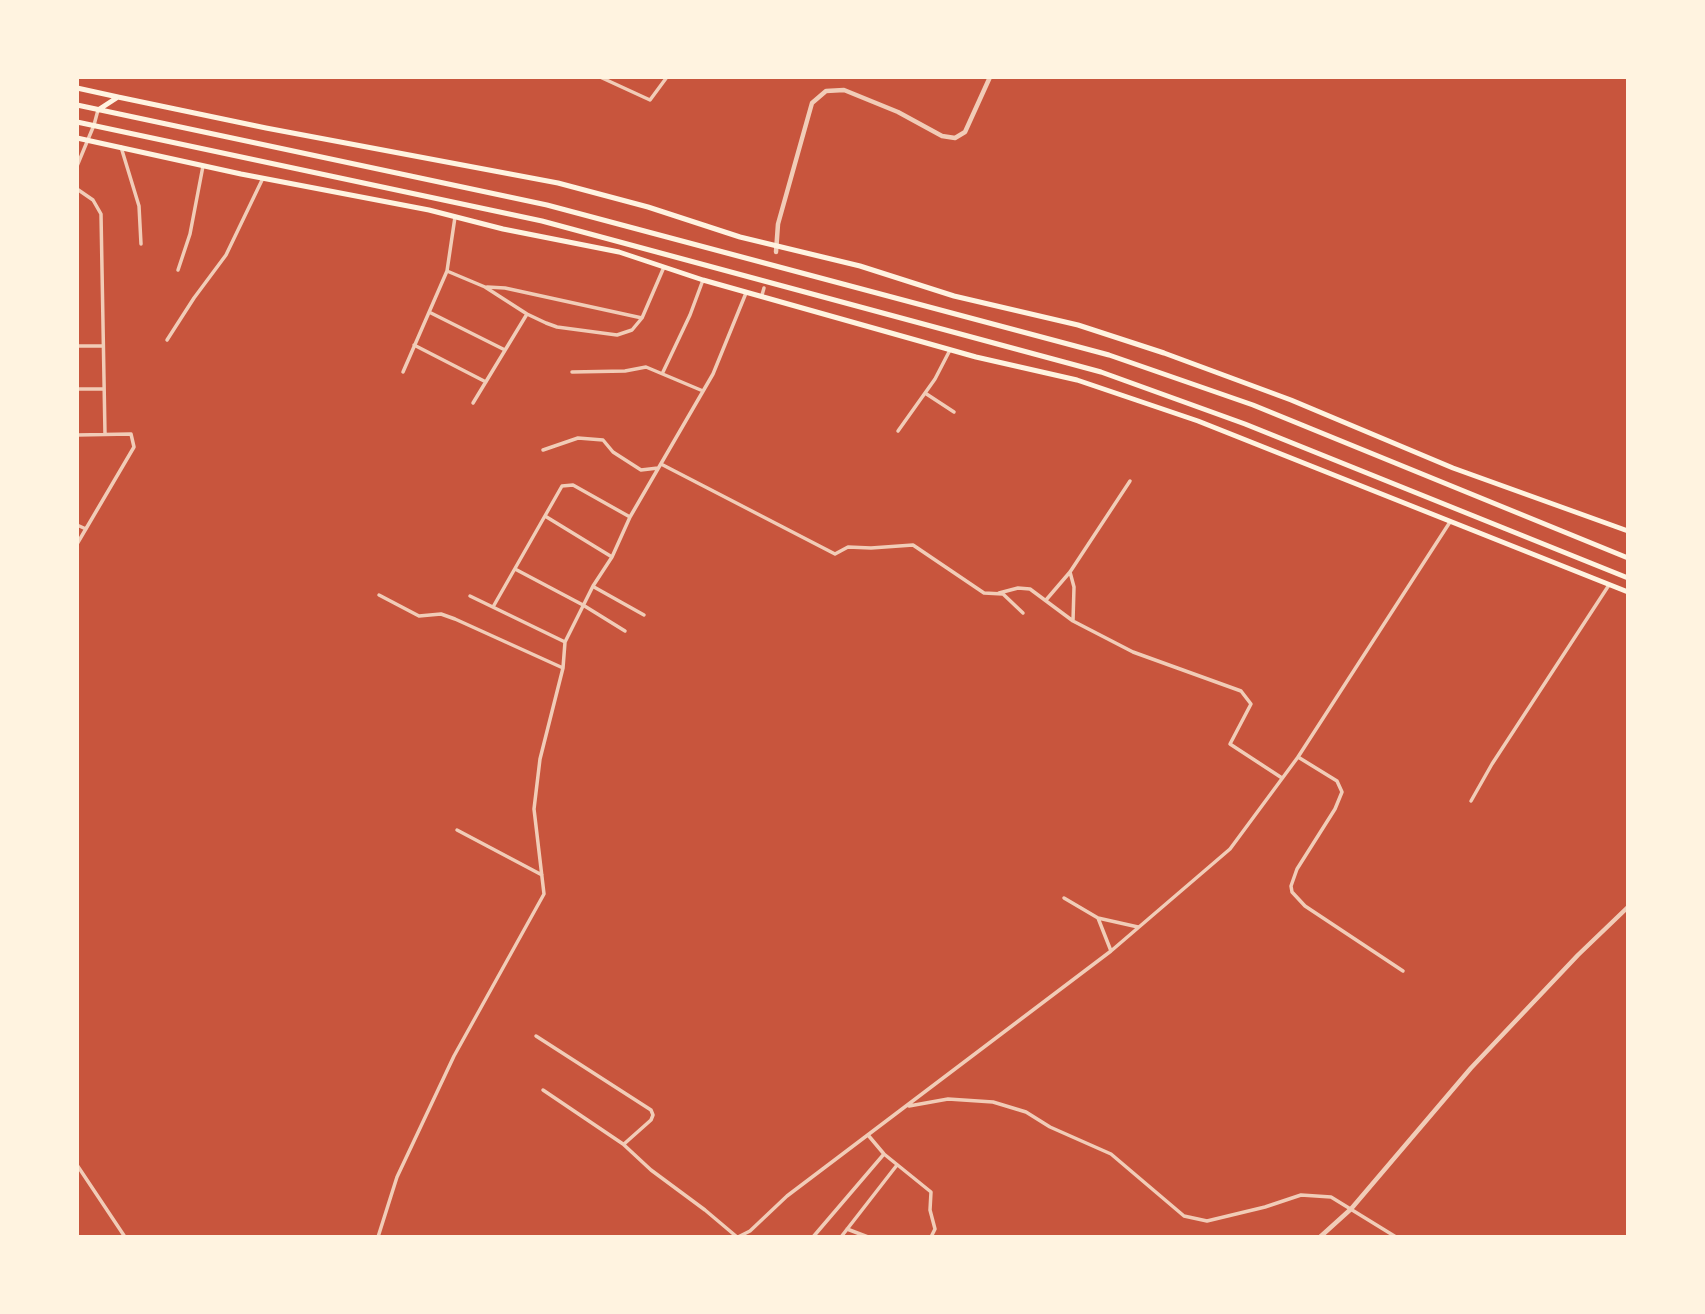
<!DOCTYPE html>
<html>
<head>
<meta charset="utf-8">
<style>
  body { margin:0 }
  #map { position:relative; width:1705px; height:1314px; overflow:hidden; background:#c8553d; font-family:Montserrat,sans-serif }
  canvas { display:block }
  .frame { position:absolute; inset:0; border:79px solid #fff3e0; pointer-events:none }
</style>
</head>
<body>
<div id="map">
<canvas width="1705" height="1314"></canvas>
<div class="frame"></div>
</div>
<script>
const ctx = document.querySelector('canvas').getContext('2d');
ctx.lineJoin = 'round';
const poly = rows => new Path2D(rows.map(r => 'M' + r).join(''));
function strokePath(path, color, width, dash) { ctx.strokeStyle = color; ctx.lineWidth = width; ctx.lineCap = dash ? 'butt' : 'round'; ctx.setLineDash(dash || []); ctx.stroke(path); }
strokePath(poly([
  [600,77,650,100,667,77],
  [121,147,139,206,141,244],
  [77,166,94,125,98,110],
  [77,189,93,200,101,214,105,434],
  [178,270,190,234,203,166],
  [447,271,485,287,527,314,546,323,557,327,617,335,632,330,642,318,664,267],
  [487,287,505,288,642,318],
  [762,295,764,288],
  [429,312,505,350],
  [167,340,194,298,226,255,263,178],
  [414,345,486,382],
  [77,346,103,346],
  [403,372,447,271,455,217],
  [572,372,625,371,646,367,703,391],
  [663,372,690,315,703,280],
  [77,389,104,389],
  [925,393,954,412],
  [473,403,527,314],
  [898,431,935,379,950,350],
  [77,435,131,434,134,447,77,544],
  [543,450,578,438,603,440,613,452,641,470,658,468],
  [661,464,835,554,848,547,871,548,913,545,984,593,1003,594,1023,613],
  [545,516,612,557],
  [77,525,86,529],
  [515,569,583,605,625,631],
  [1070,572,1074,587,1073,621],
  [594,587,644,615],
  [999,593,1018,588,1030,589,1073,621,1133,652,1241,691,1251,704,1230,744,1282,778],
  [379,595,419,616,441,614,455,619,563,668],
  [470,596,565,642],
  [1046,600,1070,572,1130,481],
  [493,607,562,486,573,485,630,517],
  [1298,757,1337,781,1342,792,1335,809,1297,869,1291,886,1292,892,1305,906,1403,971],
  [1471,801,1492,764,1609,585],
  [457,830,542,875],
  [1064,898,1098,918,1138,927],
  [1098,918,1111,951],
  [536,1036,651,1110,653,1115,651,1120,624,1144],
  [543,1090,623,1144,651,1170,705,1210,737,1237],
  [909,1106,948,1099,993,1102,1026,1112,1050,1127,1111,1154,1184,1216,1207,1221,1265,1207,1301,1195,1331,1197,1396,1237],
  [868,1135,884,1154,931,1192,930,1210,935,1229,931,1237],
  [77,1165,125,1237],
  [847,1229,868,1237],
  [378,1237,397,1177,454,1056,544,894,534,809,540,759,563,668,565,642,593,586,612,557,630,517,713,374,746,293],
  [738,1237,750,1231,787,1196,1111,951,1230,849,1298,757,1450,522],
  [813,1237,884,1154],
  [841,1237,897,1165]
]), '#f1ccb7', 3.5);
strokePath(poly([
  [776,252,778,224,812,103,826,91,844,90,898,112,942,136,955,138,965,132,990,77],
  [1320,1237,1351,1209,1471,1068,1578,955,1628,907]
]), '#f1ccb7', 4.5);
strokePath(poly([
  [77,88,118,97],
  [77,105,547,205,1109,355,1253,405,1628,558],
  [98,110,118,97,266,128,558,183,648,207,740,237,860,266,954,296,1078,325,1164,353,1291,400,1453,468,1628,531],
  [77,122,542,221,1101,372,1245,424,1628,578],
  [77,138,241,174,429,210,503,229,619,252,703,280,976,357,1077,380,1198,421,1628,592]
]), '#fff3e0', 5);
</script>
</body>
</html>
